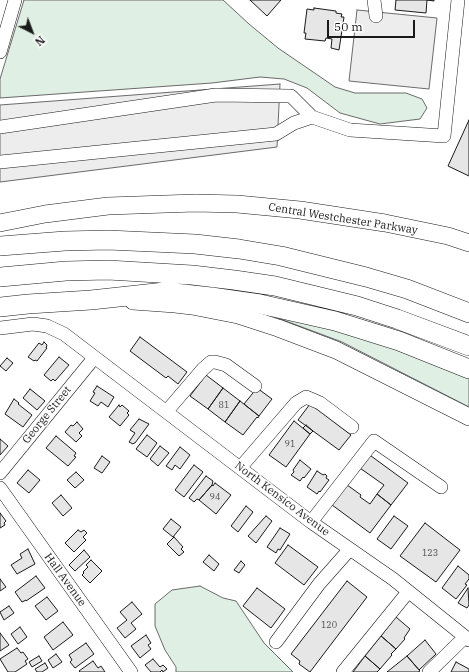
<!DOCTYPE html>
<html>
<head>
<meta charset="utf-8">
<style>
  body { margin:0 }
  #map { position:relative; width:469px; height:672px; overflow:hidden; background:#fff; font-family:"IBM Plex Serif",serif }
  canvas { display:block }
  .north { position:absolute; left:12px; top:12px; width:40px; height:40px; -webkit-text-stroke:3px #fff; paint-order:stroke; rotate:138deg; font-size:11px; font-weight:700; line-height:16px; text-align:center; color:#1a1a1a }
  .north::after { content:''; display:block; margin:auto; width:14px; height:18px; background:#1a1a1a; clip-path:polygon(50% 0,100% 100%,50% 72%,0 100%) }
  .scale { position:absolute; left:327px; top:20px; width:88px; height:18px; box-sizing:border-box; border:2px solid #1a1a1a; border-top:0; padding-left:5px; font-size:12px; line-height:14px; white-space:nowrap; color:#1a1a1a; -webkit-text-stroke:3px #fff; paint-order:stroke }
</style>
</head>
<body>
<div id="map">
<canvas width="469" height="672"></canvas>
<div class="north">N</div>
<div class="scale">50 m</div>
</div>
<script>
const ctx = document.querySelector('canvas').getContext('2d');
ctx.lineJoin = 'round';
function fillPath(path, color) { ctx.fillStyle = color; ctx.fill(path, 'evenodd'); }
const poly = rows => new Path2D(rows.map(r => 'M' + r).join(''));
function strokePath(path, color, width, dash) { ctx.strokeStyle = color; ctx.lineWidth = width; ctx.lineCap = dash ? 'butt' : 'round'; ctx.setLineDash(dash || []); ctx.stroke(path); }
function label(font, color, halo, rows, align = 'center') {
  ctx.font = font + ' "IBM Plex Serif",serif'; ctx.lineWidth = 3; ctx.setLineDash([]); ctx.textBaseline = 'middle'; ctx.strokeStyle = halo; ctx.fillStyle = color; for (const [text, x, y, turn = 0] of rows) {
    ctx.save(); ctx.translate(x, y); ctx.rotate((+turn || 0) * Math.PI / 180); ctx.textAlign = isNaN(turn) ? turn : align; if (halo) ctx.strokeText(text, 0, 0); ctx.fillText(text, 0, 0); ctx.restore();
  }
}
const green = poly([
  [24,0,223,0,249,24,278,48,335,87,355,93,406,93,422,99,427,108,420,119,380,124,340,113,307,88,284,79,260,77,212,83,0,98,0,79,24,0],
  [267,314,361,335,469,377,469,407,342,342,267,314],
  [200,586,223,598,236,601,264,643,293,672,176,672,176,667,165,650,155,626,155,604,172,590,200,586]
]);
fillPath(green, '#e0efe3');
strokePath(green, '#6a6a6a', 1);
const parking = poly([
  [357,10,437,18,429,89,349,81,357,10],
  [280,84,277,147,0,182,0,105,280,84]
]);
fillPath(parking, '#ededed');
strokePath(parking, '#6a6a6a', 1);
const building = poly([
  [250,0,281,0,267,16,250,0],
  [396,0,434,0,434,1,427,0,426,13,395,10,396,0],
  [314,8,336,11,336,13,342,14,341,17,344,17,339,50,331,48,332,39,326,38,325,41,305,39,306,33,304,33,307,9,314,10,314,8],
  [469,120,469,176,448,166,469,120],
  [140,337,187,372,178,384,168,376,166,378,130,351,140,337],
  [44,342,47,345,46,348,47,348,37,361,35,360,34,361,28,357,39,343,42,345,44,342],
  [59,357,69,365,55,381,53,379,51,381,44,375,59,357],
  [7,358,13,363,6,371,0,366,7,358],
  [206,375,223,388,208,409,190,396,206,375],
  [97,386,114,397,108,407,101,402,98,406,90,401,95,393,93,392,97,386],
  [223,388,240,401,225,422,208,409,223,388],
  [257,388,272,399,259,416,244,404,257,388],
  [30,389,45,401,37,410,23,398,30,389],
  [14,399,19,403,18,404,32,415,23,427,5,414,14,399],
  [240,401,259,416,258,418,257,417,243,435,225,422,240,401],
  [310,404,351,435,339,450,298,420,310,404],
  [119,405,120,407,122,405,129,411,127,413,129,415,120,426,109,417,119,405],
  [139,419,149,424,135,443,134,443,133,444,129,442,135,433,130,430,139,419],
  [294,421,310,434,286,467,269,455,294,421],
  [77,422,83,429,79,433,82,436,76,442,65,432,71,425,73,426,77,422],
  [306,425,313,431,310,434,303,428,306,425],
  [147,435,157,443,147,457,136,449,147,435],
  [56,436,76,453,74,456,76,457,68,466,46,448,56,436],
  [0,439,8,446,0,455,0,439],
  [160,446,169,453,158,466,150,459,160,446],
  [180,447,190,455,180,469,175,465,172,470,166,466,180,447],
  [367,453,408,483,391,505,377,494,384,485,357,466,367,453],
  [102,456,110,462,102,473,94,468,102,456],
  [300,460,311,469,304,478,303,477,300,481,291,475,294,472,293,470,300,460],
  [194,465,203,472,184,497,175,490,194,465],
  [28,470,40,480,29,493,17,483,28,470],
  [317,471,323,475,325,474,327,476,326,478,329,480,320,492,319,491,317,494,307,487,317,471],
  [76,472,84,480,75,488,67,480,76,472],
  [206,476,213,481,212,485,199,500,197,499,194,502,189,498,206,476],
  [343,482,361,495,360,497,370,504,377,494,391,505,370,533,328,502,343,482],
  [215,483,231,495,216,514,199,500,212,485,213,486,215,483],
  [61,495,72,508,63,516,52,503,61,495],
  [246,506,253,512,238,532,231,526,246,506],
  [0,513,6,521,4,523,5,525,0,528,0,513],
  [266,516,272,521,256,543,248,536,266,516],
  [394,516,408,526,391,549,377,539,394,516],
  [171,519,181,527,173,537,163,529,171,519],
  [425,523,460,550,436,582,400,556,425,523],
  [280,528,290,534,280,550,278,549,276,553,267,547,280,528],
  [78,530,81,532,84,530,87,533,83,537,86,540,74,552,65,543,78,530],
  [174,537,183,547,181,549,184,552,179,556,167,544,174,537],
  [288,545,318,567,304,585,275,563,288,545],
  [28,549,35,564,17,574,11,565,22,558,20,554,28,549],
  [84,550,90,557,75,571,69,565,84,550],
  [209,555,219,564,214,571,203,562,209,555],
  [91,560,102,571,90,583,82,575,84,573,83,572,88,567,86,565,91,560],
  [241,561,245,565,239,573,234,570,241,561],
  [458,566,469,575,469,579,465,584,467,585,456,599,442,588,458,566],
  [36,576,45,588,26,601,26,600,22,602,15,592,36,576],
  [0,579,6,587,0,591,0,579],
  [347,581,367,597,310,672,299,664,300,661,291,654,347,581],
  [257,588,285,609,271,628,243,606,257,588],
  [468,588,469,605,467,608,458,603,468,588],
  [47,597,58,611,46,620,35,606,47,597],
  [132,602,142,614,131,623,136,629,125,638,117,628,127,620,120,612,132,602],
  [9,606,14,613,4,620,0,612,9,606],
  [396,617,410,629,404,638,405,639,396,649,381,636,396,617],
  [63,622,73,635,53,650,44,637,63,622],
  [20,627,27,637,18,644,11,634,20,627],
  [0,633,9,645,0,651,0,633],
  [146,635,151,643,148,645,151,649,140,658,131,646,146,635],
  [381,636,396,649,391,654,392,655,380,669,365,656,381,636],
  [425,640,436,654,419,670,407,656,425,640],
  [86,643,94,654,75,668,70,662,72,660,69,655,86,643],
  [17,648,21,653,23,652,28,659,25,661,27,664,15,672,8,672,0,659,17,648],
  [56,654,62,662,53,668,48,660,56,654],
  [39,656,42,661,32,667,29,662,39,656],
  [365,656,380,669,377,672,353,672,365,656],
  [407,656,420,671,418,672,387,672,407,656],
  [153,659,160,667,163,665,167,669,163,672,162,670,160,672,151,672,145,665,153,659],
  [93,661,98,668,101,666,105,672,80,672,79,671,93,661],
  [456,662,469,669,469,672,451,672,456,662],
  [45,663,48,668,42,672,37,672,35,669,45,663]
]);
fillPath(building, '#e6e6e6');
strokePath(building, '#1a1a1a', 1);
const minor = poly([
  [374,0,376,16],
  [0,52,15,0],
  [0,127,216,95,291,96,312,117,350,130,444,136,458,0],
  [0,162,276,134,294,123,312,117],
  [0,328,33,324,47,326,64,334,311,522,393,579,469,640],
  [167,411,203,369,211,362,215,362,226,365,255,386],
  [240,468,296,403,306,397,320,403,352,427],
  [0,473,94,358],
  [0,488,131,672],
  [311,522,374,441,441,487],
  [276,642,319,584,350,549],
  [343,672,408,592],
  [429,672,465,637]
]);
const major = poly([
  [0,223,45,214,108,206,195,203,237,204,300,210,385,223,448,236,469,243],
  [133,301,175,304,192,306,238,315,278,328,336,350,469,417]
]);
const highway = poly([
  [0,246,65,241,108,240,195,244,239,249,281,256,366,277,407,289,469,313],
  [0,277,66,271,108,270,192,275,234,280,275,286,357,306,397,319,469,346],
  [0,307,28,304,91,300,165,292,211,297,260,304,335,321,399,341,469,369]
]);
strokePath(minor, '#1a1a1a', 14);
strokePath(major, '#1a1a1a', 18);
strokePath(highway, '#1a1a1a', 20);
strokePath(minor, '#fff', 13);
strokePath(major, '#fff', 17);
strokePath(highway, '#fff', 19);
label('9px', '#4d4d4d', null, [
  ["81",224,405],
  ["91",290,444],
  ["94",215,497],
  ["123",430,553],
  ["120",329,625]
]);
label('11px', '#1a1a1a', '#fff', [
  ["Central Westchester Parkway",343,219,9],
  ["George Street",47,415,-51],
  ["North Kensico Avenue",282,499,37],
  ["Hall Avenue",65,580,54]
]);
</script>
</body>
</html>
